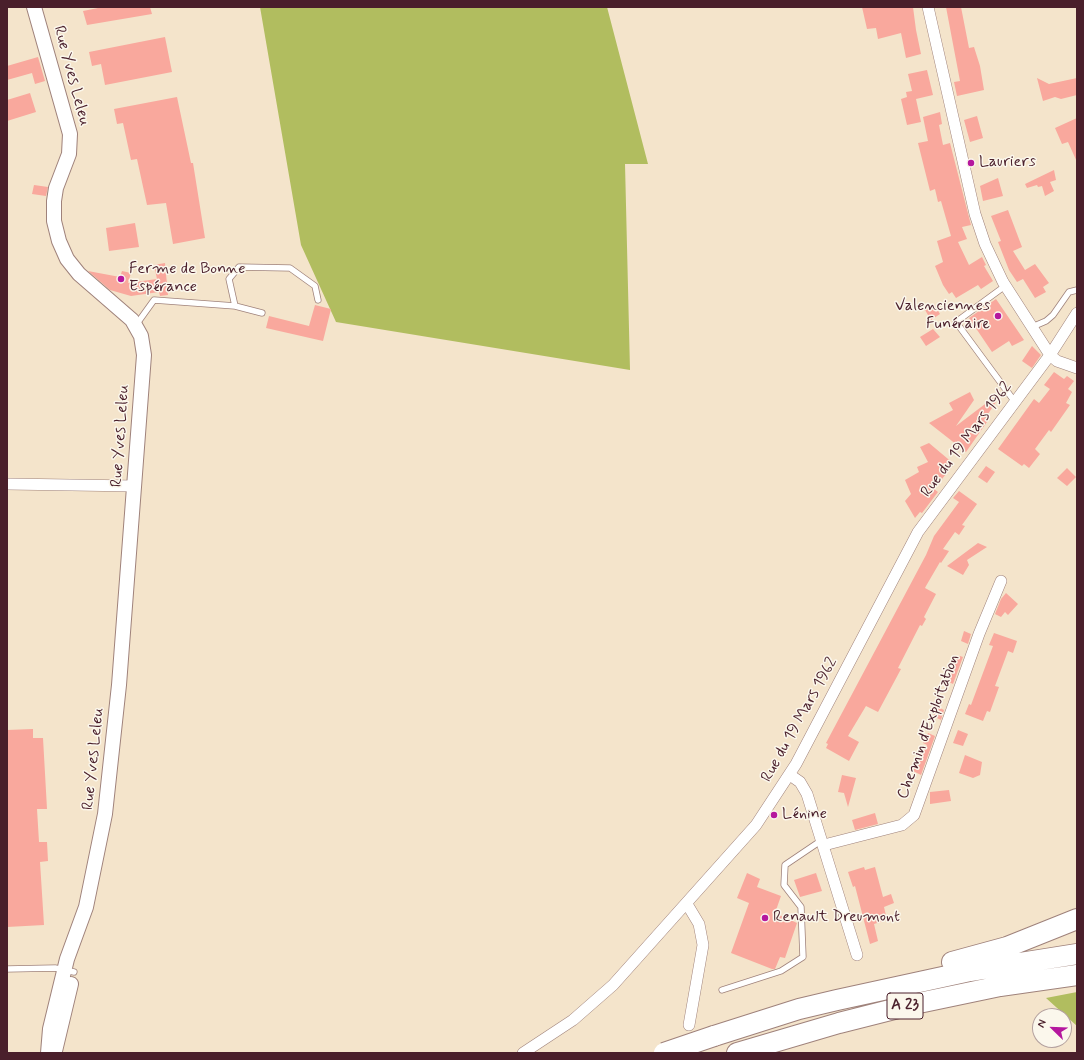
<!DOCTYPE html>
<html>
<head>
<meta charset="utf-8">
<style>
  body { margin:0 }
  #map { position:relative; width:1084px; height:1060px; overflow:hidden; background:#f4e4cb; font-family:Mynerve,sans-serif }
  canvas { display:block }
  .frame { position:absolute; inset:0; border:8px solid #4a1f2b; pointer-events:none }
  .north { position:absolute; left:1032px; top:1008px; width:40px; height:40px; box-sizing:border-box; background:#fbf7ec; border:1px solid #b4a19f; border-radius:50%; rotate:293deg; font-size:11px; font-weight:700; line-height:16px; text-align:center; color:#4a1f2b }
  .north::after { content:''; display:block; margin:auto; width:14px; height:18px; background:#b5179e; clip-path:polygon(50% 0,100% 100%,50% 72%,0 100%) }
</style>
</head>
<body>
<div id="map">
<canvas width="1084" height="1060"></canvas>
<div class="frame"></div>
<div class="north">N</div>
</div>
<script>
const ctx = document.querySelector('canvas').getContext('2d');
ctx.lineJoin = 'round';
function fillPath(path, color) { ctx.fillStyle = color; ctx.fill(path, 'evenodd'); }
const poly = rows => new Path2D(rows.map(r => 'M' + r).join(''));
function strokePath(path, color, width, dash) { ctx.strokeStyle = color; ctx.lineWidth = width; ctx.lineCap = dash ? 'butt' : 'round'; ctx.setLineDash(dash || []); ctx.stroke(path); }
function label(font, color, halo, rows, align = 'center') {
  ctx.font = font + ' Mynerve,sans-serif'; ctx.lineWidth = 3; ctx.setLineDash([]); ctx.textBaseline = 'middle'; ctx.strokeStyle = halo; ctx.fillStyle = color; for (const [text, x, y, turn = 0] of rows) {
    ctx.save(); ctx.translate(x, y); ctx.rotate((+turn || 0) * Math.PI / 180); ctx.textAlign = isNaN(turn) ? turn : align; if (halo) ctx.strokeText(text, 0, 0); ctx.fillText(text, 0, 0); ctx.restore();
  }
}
fillPath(poly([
  [260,7,607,7,648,164,625,164,630,370,336,322,301,245],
  [1077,992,1077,1026,1046,998]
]), '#b1bd5f');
fillPath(poly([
  [103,7,150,7,152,14,87,25,83,11],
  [862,7,913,7,916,30,921,54,906,58,901,33,878,39,876,28,867,29],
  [946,7,961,7,969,48,974,47,980,66,984,90,957,96,954,82,960,81],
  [165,37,172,72,105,85,101,64,92,66,89,52],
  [38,57,45,81,35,84,32,73,7,80,7,66],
  [927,70,933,95,916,99,921,122,907,125,901,99,907,97,906,92,912,91,908,74],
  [1037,78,1049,84,1077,78,1077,95,1061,99,1055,97,1043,101],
  [30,93,36,112,7,121,7,100],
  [177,97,191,163,193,163,205,238,173,244,166,203,147,205,137,159,131,160,123,123,117,124,114,109],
  [940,112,942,124,939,125,943,145,950,143,971,225,962,227,967,239,958,242,969,265,982,257,986,265,984,266,993,281,981,289,978,285,956,298,952,292,949,294,943,285,935,266,943,262,937,241,951,236,941,201,938,202,935,189,930,191,918,143,928,141,923,117],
  [977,116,983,138,970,142,964,120],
  [1077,118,1077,162,1068,142,1062,144,1055,128],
  [1054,170,1056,180,1050,182,1054,191,1045,196,1042,186,1038,187,1037,185,1027,188,1025,184],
  [998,178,1003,196,983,201,980,186],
  [34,185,48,187,46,196,32,194],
  [1008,210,1022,247,1013,251,1025,270,1035,264,1049,283,1043,287,1046,292,1035,298,1023,279,1017,282,1009,270,998,242,1001,241,991,216],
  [135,223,139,247,109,251,106,228],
  [165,263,168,295,160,296,159,292,131,296,110,290,88,271,120,277,122,271,131,273,128,283,157,279,154,265],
  [996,299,1024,340,1012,346,1009,341,992,352,969,318],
  [934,304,940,314,931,320,925,310],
  [315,305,331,309,323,341,266,328,269,316,309,326],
  [933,329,940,337,926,346,920,337],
  [1032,346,1041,355,1032,368,1022,361],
  [1054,372,1064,379,1067,376,1074,381,1068,389,1072,392,1066,403,1070,405,1051,432,1049,430,1035,449,1040,454,1029,468,1024,464,1022,466,998,449,1034,399,1039,403,1050,389,1044,385],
  [970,392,974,400,956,426,1001,392,1002,393,986,417,989,419,966,452,929,423,953,410,949,403],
  [929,443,954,464,934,489,938,492,922,513,920,512,915,518,905,501,911,494,905,480,919,472,917,467,928,462,920,447],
  [986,466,995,472,987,483,978,477],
  [1067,468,1076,477,1067,486,1057,478],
  [959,491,977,504,962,525,965,526,959,535,955,532,943,549,949,551,941,563,940,562,926,586,925,588,936,594,924,617,926,619,922,626,920,625,898,668,901,669,878,712,866,706,848,736,859,742,849,761,826,748,828,744,826,743,926,555,934,536,959,502,953,498],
  [978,543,987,547,967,560,969,565,963,575,947,566],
  [1006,593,1018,604,1008,615,1005,612,1001,617,995,614,1001,599],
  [964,631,971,634,968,644,961,641],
  [994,633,1017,641,1013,653,1008,651,995,686,999,687,990,712,987,711,983,721,965,714,969,704,971,705,993,646,989,645],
  [960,656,963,657,953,684,947,681,957,657],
  [938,707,944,710,941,720,933,716],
  [33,729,33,738,43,738,47,809,37,809,39,842,47,842,48,861,40,862,44,925,7,927,7,730],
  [958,730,968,734,963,746,953,743],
  [928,733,935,736,921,775,913,771,927,745,923,743],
  [965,755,982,762,980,775,973,778,959,773],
  [842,775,856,778,848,807,844,793,838,792],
  [949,790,951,801,930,804,930,792],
  [875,813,878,824,855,830,852,820],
  [864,867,865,870,875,867,883,897,891,894,894,903,884,907,887,920,874,924,878,941,870,944,855,886,853,887,848,872],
  [747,873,760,879,757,887,781,896,775,913,797,923,785,958,780,957,775,969,772,969,731,953,749,903,737,898],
  [816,873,822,891,800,897,794,880]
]), '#f9a89d');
const service = poly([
  [1005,286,956,322,1015,402],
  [235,306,262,313],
  [136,325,154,300,235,306,229,279,239,267,290,268,315,286,318,300],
  [1032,327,1046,321,1053,315,1069,292,1077,290],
  [7,969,55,968,74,972],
  [722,990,781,971,803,957,801,907,784,885,785,865,822,840]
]);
const minor = poly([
  [928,7,975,214,985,244,1003,282,1050,355,1057,361,1077,368],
  [7,484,135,486],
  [790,775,800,782,807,794,857,955],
  [824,845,902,825,914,815,979,634,1001,581],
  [687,904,699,924,703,945,689,1025],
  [523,1053,573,1020,613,985,756,825,796,764,918,532,1050,355,1077,313]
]);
const tertiary = poly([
  [34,7,70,134,69,154,56,188,54,201,54,221,59,241,67,259,79,274,132,320,141,336,144,355,119,685,105,814,86,907,67,959,50,1029,48,1053],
  [55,1051,71,984]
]);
const motorway = poly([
  [952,962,1007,947,1077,919],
  [714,1036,799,1009,837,1000,970,971,1077,954],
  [737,1053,839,1023,914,1004,1000,986,1077,975]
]);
strokePath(service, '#9f827b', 7);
strokePath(minor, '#9f827b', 12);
strokePath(tertiary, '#9f827b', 16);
strokePath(motorway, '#9f827b', 22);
strokePath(service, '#fff', 5.5);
strokePath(minor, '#fff', 11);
strokePath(tertiary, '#fff', 14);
strokePath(motorway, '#fff', 20);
const motorwayBridge = poly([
  [664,1053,714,1036]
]);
strokePath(motorwayBridge, '#9f827b', 22, []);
strokePath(motorwayBridge, '#fff', 20);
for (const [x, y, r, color] of [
  [971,163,4,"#b5179e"],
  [121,279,4,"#b5179e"],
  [998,316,4,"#b5179e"],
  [774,815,4,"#b5179e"],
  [765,918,4,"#b5179e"]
]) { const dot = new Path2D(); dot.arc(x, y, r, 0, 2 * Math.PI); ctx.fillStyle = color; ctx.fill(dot); strokePath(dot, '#fbf7ec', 1.5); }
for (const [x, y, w] of [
  [905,1006,36]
]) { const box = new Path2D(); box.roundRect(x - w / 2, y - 13, w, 26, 3); ctx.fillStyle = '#fbf7ec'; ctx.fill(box); strokePath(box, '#4a1f2b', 1); }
label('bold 15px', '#4a1f2b', null, [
  ["A 23",905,1006]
]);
label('16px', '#4a1f2b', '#fbf7ec', [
  ["Rue Yves Leleu",71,76,75],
  ["Rue Yves Leleu",121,436,-86],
  ["Rue du 19 Mars 1962",967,440,-53],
  ["Rue du 19 Mars 1962",800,720,-61],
  ["Chemin d'Exploitation",929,727,-70],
  ["Rue Yves Leleu",94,759,-84]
]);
label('16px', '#4a1f2b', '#fbf7ec', [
  ["Lauriers",979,163],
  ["Ferme de Bonne",129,270],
  ["Espérance",129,288],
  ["Valenciennes",990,307,"right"],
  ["Funéraire",990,325,"right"],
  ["Lénine",782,815],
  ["Renault Dreumont",773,918]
], 'left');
</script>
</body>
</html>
